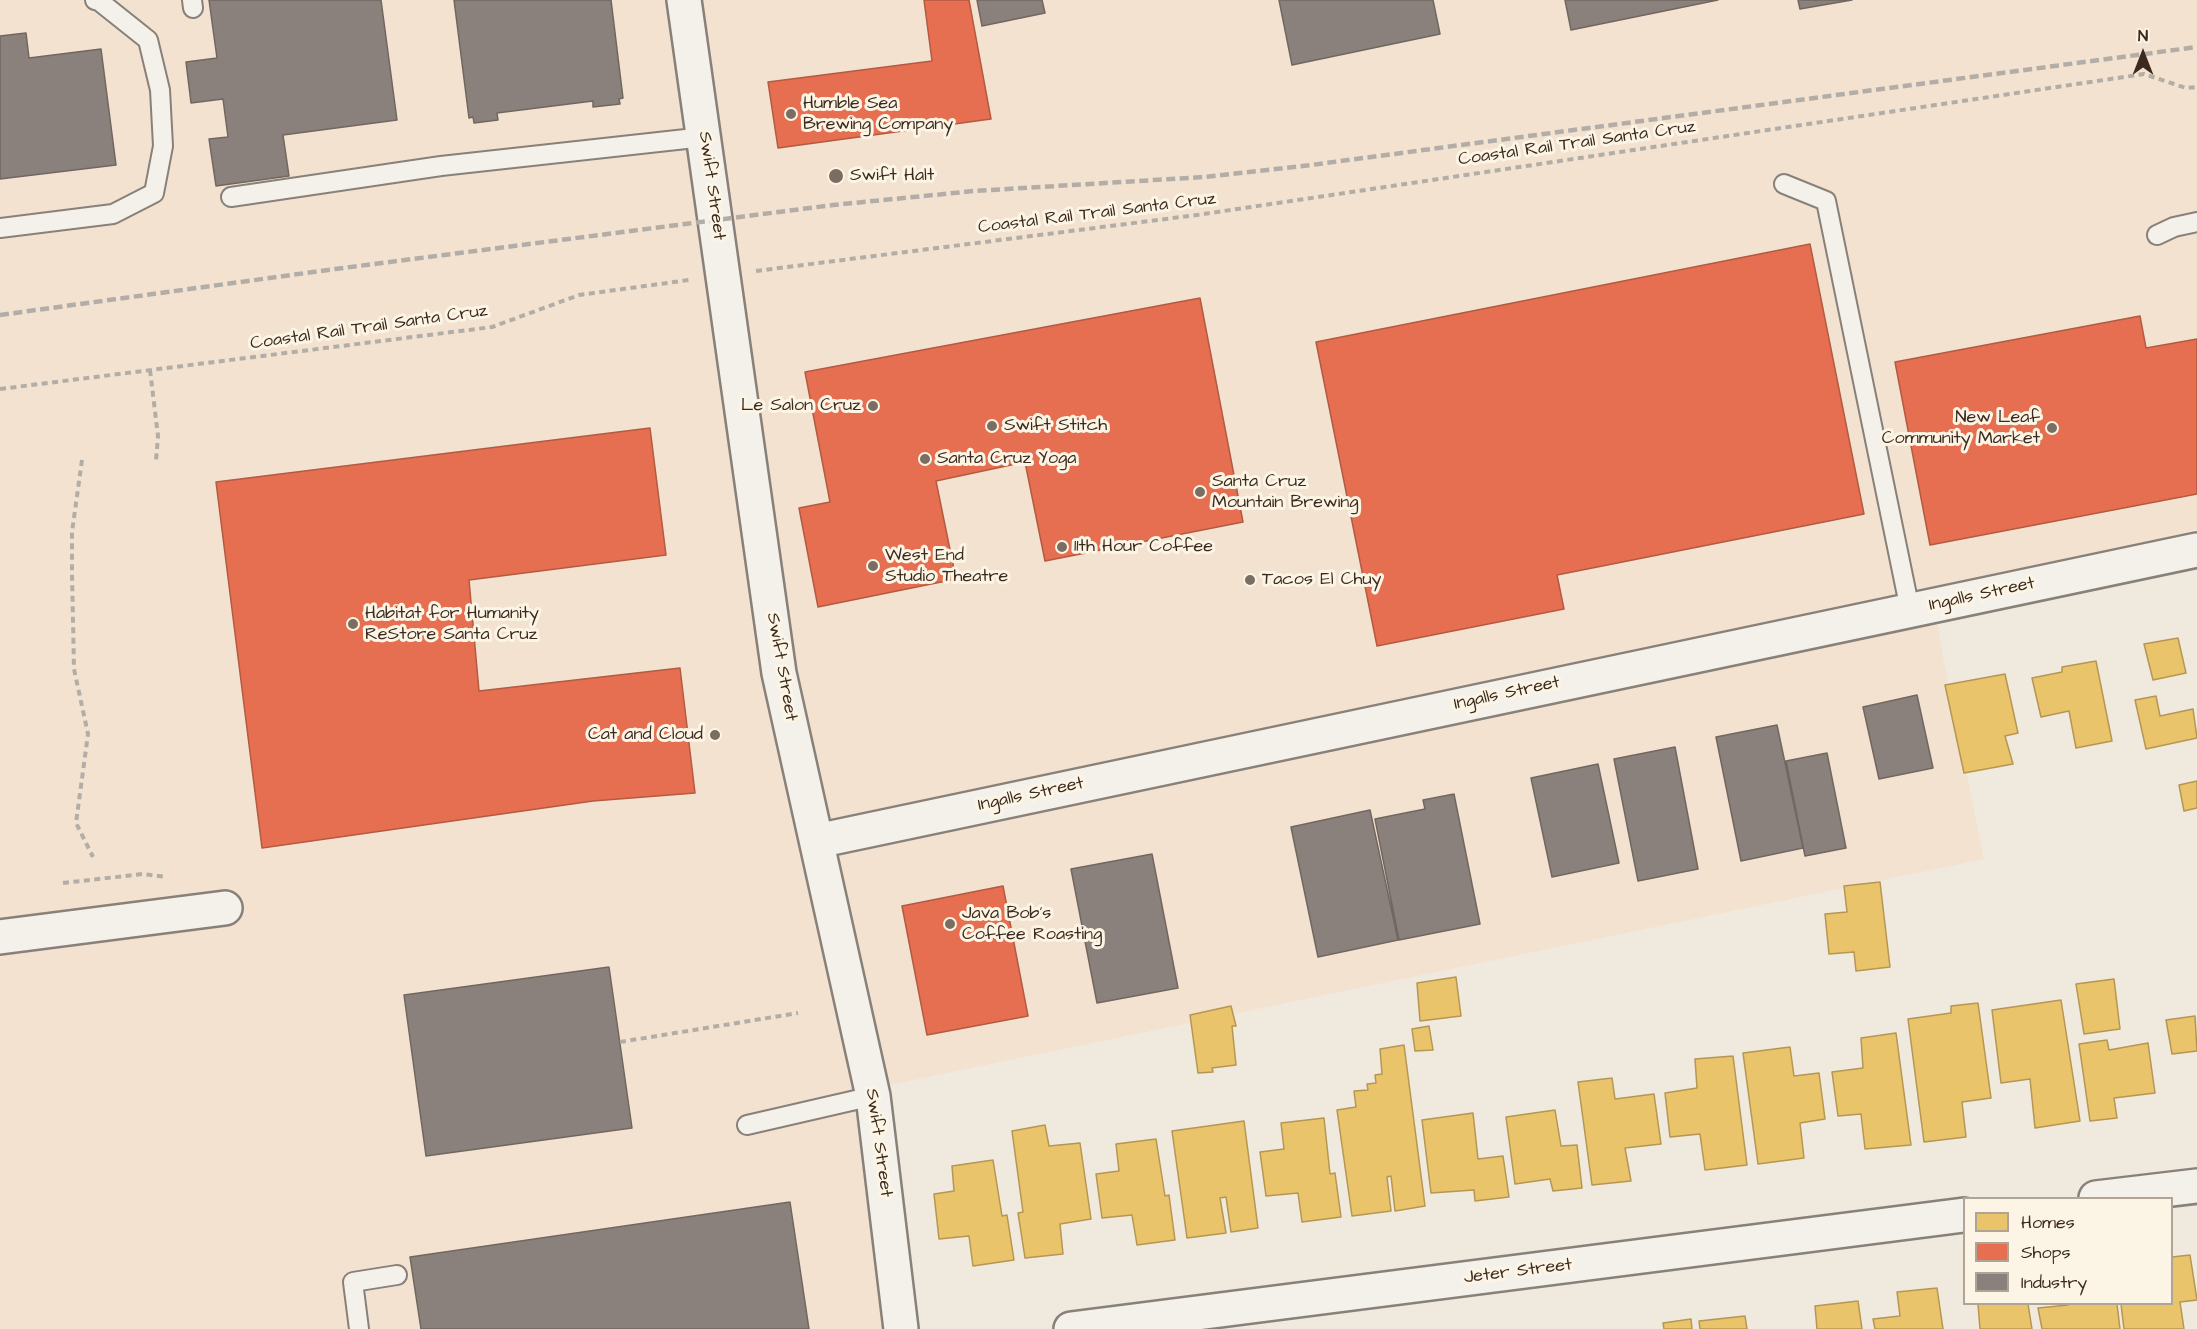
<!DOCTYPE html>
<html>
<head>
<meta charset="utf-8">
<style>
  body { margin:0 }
  #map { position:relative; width:2197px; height:1329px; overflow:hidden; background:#f0e9de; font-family:"Architects Daughter",sans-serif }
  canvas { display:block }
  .legend { position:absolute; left:1963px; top:1197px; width:210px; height:108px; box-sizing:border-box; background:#fcf5e5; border:2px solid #afa495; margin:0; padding:8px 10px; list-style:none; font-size:18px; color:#3b2a1e }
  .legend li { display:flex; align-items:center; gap:12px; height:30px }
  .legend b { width:30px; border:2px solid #afa495 }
  .north { position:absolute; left:2113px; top:24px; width:60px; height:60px; -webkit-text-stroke:4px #fcf5e5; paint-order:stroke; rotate:0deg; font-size:16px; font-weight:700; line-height:24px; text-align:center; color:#3b2a1e }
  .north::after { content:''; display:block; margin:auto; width:21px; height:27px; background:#3b2a1e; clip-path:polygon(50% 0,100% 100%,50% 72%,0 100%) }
</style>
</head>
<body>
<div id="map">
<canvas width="2197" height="1329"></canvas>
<ul class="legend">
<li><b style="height:16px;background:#e9c46a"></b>Homes</li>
<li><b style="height:16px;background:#e76f51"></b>Shops</li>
<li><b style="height:16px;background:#8a817c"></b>Industry</li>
</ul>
<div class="north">N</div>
</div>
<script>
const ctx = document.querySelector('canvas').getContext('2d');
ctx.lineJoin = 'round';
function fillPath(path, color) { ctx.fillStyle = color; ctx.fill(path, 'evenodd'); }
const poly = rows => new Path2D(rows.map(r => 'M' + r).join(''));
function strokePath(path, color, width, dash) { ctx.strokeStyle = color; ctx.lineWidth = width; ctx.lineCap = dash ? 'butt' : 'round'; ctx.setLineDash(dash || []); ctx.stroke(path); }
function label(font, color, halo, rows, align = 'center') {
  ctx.font = font + ' "Architects Daughter",sans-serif'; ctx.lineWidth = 6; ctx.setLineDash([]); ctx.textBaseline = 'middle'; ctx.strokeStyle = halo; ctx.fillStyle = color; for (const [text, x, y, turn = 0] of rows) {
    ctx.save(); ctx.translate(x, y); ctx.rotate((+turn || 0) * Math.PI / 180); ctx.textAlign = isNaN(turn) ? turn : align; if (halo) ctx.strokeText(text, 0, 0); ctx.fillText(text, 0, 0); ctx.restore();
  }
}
fillPath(poly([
  [0,0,2197,0,2197,529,1934,605,1944,663,1984,859,864,1090,895,1329,0,1329]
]), '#f2e2cf');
const homes = poly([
  [2178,638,2186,673,2153,680,2144,644,2178,638],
  [2096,661,2112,741,2076,748,2069,711,2041,717,2032,678,2062,672,2062,667,2096,661],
  [2005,674,2018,733,2005,736,2013,764,1964,773,1945,685,2005,674],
  [2156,696,2160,716,2193,709,2197,738,2146,749,2135,700,2156,696],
  [2197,781,2197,808,2184,811,2179,785,2197,781],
  [1880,882,1890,967,1856,971,1854,952,1829,954,1825,914,1847,912,1844,886,1880,882],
  [1456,977,1461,1016,1420,1021,1417,983,1456,977],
  [2114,979,2120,1029,2084,1034,2076,984,2114,979],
  [2061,1000,2080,1121,2035,1128,2030,1079,2001,1083,1992,1010,2061,1000],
  [1978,1003,1991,1098,1962,1102,1966,1137,1924,1142,1908,1019,1951,1013,1951,1006,1978,1003],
  [1231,1006,1236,1026,1232,1026,1236,1065,1212,1068,1213,1072,1198,1073,1190,1015,1231,1006],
  [2195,1016,2197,1051,2172,1054,2166,1020,2195,1016],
  [1429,1026,1433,1050,1415,1051,1412,1029,1429,1026],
  [1896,1033,1911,1145,1865,1149,1861,1114,1838,1116,1832,1072,1863,1068,1861,1038,1896,1033],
  [2107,1040,2109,1050,2148,1043,2155,1093,2114,1098,2117,1118,2090,1121,2079,1044,2107,1040],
  [1404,1045,1425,1206,1395,1211,1391,1176,1387,1177,1391,1211,1352,1216,1337,1110,1356,1107,1354,1091,1368,1090,1367,1084,1376,1083,1375,1075,1382,1074,1380,1049,1404,1045],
  [1790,1047,1794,1076,1819,1073,1825,1119,1800,1123,1804,1158,1758,1164,1743,1053,1790,1047],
  [1733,1056,1747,1165,1705,1170,1700,1134,1670,1137,1665,1093,1697,1088,1695,1059,1733,1056],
  [1612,1078,1615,1099,1654,1094,1661,1144,1625,1148,1631,1181,1592,1185,1578,1082,1612,1078],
  [1555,1110,1561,1146,1577,1145,1582,1188,1553,1191,1550,1179,1515,1184,1506,1117,1555,1110],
  [1473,1113,1478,1159,1503,1156,1509,1197,1475,1201,1474,1190,1431,1193,1422,1120,1473,1113],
  [1324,1118,1330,1174,1335,1173,1341,1217,1302,1222,1298,1193,1266,1196,1260,1152,1284,1149,1281,1123,1324,1118],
  [1244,1121,1258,1228,1231,1232,1226,1197,1220,1198,1226,1233,1187,1238,1172,1131,1244,1121],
  [1045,1125,1049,1146,1080,1143,1091,1219,1060,1224,1063,1254,1025,1258,1018,1213,1023,1212,1012,1131,1045,1125],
  [1156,1139,1165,1196,1169,1195,1175,1240,1137,1245,1132,1215,1102,1218,1096,1174,1119,1171,1116,1144,1156,1139],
  [993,1160,1002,1216,1007,1215,1014,1260,973,1266,969,1236,939,1239,934,1194,954,1191,952,1166,993,1160],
  [2190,1255,2197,1300,2180,1302,2184,1329,2124,1329,2121,1304,2172,1304,2172,1257,2190,1255],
  [1937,1288,1943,1329,1875,1329,1873,1319,1900,1316,1897,1292,1937,1288],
  [1858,1301,1862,1329,1817,1329,1815,1306,1858,1301],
  [1978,1304,2028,1304,2032,1329,1980,1329,1978,1304],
  [2068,1304,2117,1304,2120,1329,2042,1329,2038,1308,2068,1305,2068,1304],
  [1745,1316,1747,1329,1700,1329,1699,1321,1745,1316],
  [1691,1319,1692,1329,1664,1329,1663,1323,1691,1319]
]);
fillPath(homes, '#e9c46a');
strokePath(homes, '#b59653', 1.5);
const shops = poly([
  [924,0,969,0,991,119,778,148,768,82,932,61,924,0],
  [1810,244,1864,514,1557,575,1564,609,1377,646,1316,342,1810,244],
  [1200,298,1243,522,1045,561,1025,462,936,481,956,579,818,607,799,508,830,502,805,372,1200,298],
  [2140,316,2146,348,2197,339,2197,494,1930,545,1895,362,2140,316],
  [650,428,666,555,469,580,479,691,680,668,695,793,593,801,262,848,216,482,650,428],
  [1003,886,1028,1016,927,1035,902,906,1003,886]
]);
fillPath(shops, '#e76f51');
strokePath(shops, '#b35a42', 1.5);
const industry = poly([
  [209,0,381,0,397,120,283,135,289,176,216,186,209,139,228,137,223,99,191,103,186,62,217,58,209,0],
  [454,0,611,0,623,98,619,99,620,104,593,107,593,101,497,113,498,120,474,123,473,117,469,118,454,0],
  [977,0,1042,0,1045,13,982,26,977,0],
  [1279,0,1433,0,1440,34,1292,65,1279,0],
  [1565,0,1718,0,1571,30,1565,0],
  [1798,0,1852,0,1800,9,1798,0],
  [26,33,29,58,101,49,116,165,0,179,0,36,26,33],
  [1917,695,1933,768,1879,779,1863,707,1917,695],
  [1777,725,1803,848,1741,861,1716,737,1777,725],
  [1675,747,1698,869,1638,881,1614,759,1675,747],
  [1827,753,1846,848,1805,856,1786,761,1827,753],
  [1598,764,1619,863,1552,877,1531,778,1598,764],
  [1454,794,1480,924,1399,940,1375,819,1425,809,1423,800,1454,794],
  [1370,810,1398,940,1318,957,1291,827,1370,810],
  [1152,854,1178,988,1097,1003,1071,869,1152,854],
  [609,967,632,1128,426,1156,404,995,609,967],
  [790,1202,809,1329,421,1329,410,1257,790,1202]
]);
fillPath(industry, '#8a817c');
strokePath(industry, '#726760', 1.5);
const service = poly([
  [192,0,193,8],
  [1784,184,1826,201,1910,610],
  [231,197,441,166,704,137],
  [0,228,113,214,154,193,163,146,160,90,148,40,99,1,95,0],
  [2157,235,2174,227,2197,222],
  [747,1125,873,1096],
  [359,1329,353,1282,397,1275]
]);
const minor = poly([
  [817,841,2197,550],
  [0,937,225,908],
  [2096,1198,2197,1186],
  [1071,1329,1964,1215]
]);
const tertiary = poly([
  [684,0,779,673,873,1096,901,1329]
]);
strokePath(service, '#888179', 22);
strokePath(minor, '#888179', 38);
strokePath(tertiary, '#888179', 38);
strokePath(poly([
  [756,271,1197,215,2144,74,2186,88,2197,87],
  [150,370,158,436,156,461],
  [0,389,492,327,579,295,689,280],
  [82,460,72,532,72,572,74,669,88,734,76,823,93,857],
  [63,883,143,874,167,877],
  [620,1042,798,1013]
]), '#b2aea7', 4, [6, 4.5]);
strokePath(service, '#f4f1ea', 18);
strokePath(minor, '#f4f1ea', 33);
strokePath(tertiary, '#f4f1ea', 33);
strokePath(poly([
  [0,315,335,269,833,205,974,191,1204,177,1311,165,2197,47]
]), '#b2aea7', 4.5, [9, 4.5]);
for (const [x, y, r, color] of [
  [791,114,6,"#7a6d61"],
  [836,176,8,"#7a6d61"],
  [873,406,6,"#7a6d61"],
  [992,426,6,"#7a6d61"],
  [2052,428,6,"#7a6d61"],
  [925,459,6,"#7a6d61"],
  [1200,492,6,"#7a6d61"],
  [1062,547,6,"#7a6d61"],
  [873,566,6,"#7a6d61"],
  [1250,580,6,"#7a6d61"],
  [353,624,6,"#7a6d61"],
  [715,735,6,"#7a6d61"],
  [950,924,6,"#7a6d61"]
]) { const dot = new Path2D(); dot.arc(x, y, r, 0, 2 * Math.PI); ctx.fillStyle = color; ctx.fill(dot); strokePath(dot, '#fcf5e5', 2); }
label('18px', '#3b2a1e', '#fcf5e5', [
  ["Humble Sea",803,104],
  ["Brewing Company",803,125],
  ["Swift Halt",850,176],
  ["Le Salon Cruz",861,406,"right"],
  ["New Leaf",2040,418,"right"],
  ["Community Market",2040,439,"right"],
  ["Swift Stitch",1004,426],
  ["Santa Cruz Yoga",937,459],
  ["Santa Cruz",1212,482],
  ["Mountain Brewing",1212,503],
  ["11th Hour Coffee",1074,547],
  ["West End",885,556],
  ["Studio Theatre",885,577],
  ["Tacos El Chuy",1262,580],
  ["Habitat for Humanity",365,614],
  ["ReStore Santa Cruz",365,635],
  ["Cat and Cloud",703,735,"right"],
  ["Java Bob's",962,914],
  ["Coffee Roasting",962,935]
], 'left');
label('18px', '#3b2a1e', '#fcf5e5', [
  ["Coastal Rail Trail Santa Cruz",1577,144,-8],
  ["Swift Street",711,186,82],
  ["Coastal Rail Trail Santa Cruz",1097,214,-7],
  ["Coastal Rail Trail Santa Cruz",369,328,-8],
  ["Ingalls Street",1982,595,-12],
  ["Swift Street",781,667,80],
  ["Ingalls Street",1507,694,-12],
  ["Ingalls Street",1031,795,-12],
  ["Swift Street",878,1143,82],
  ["Jeter Street",1518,1272,-7]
]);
</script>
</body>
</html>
